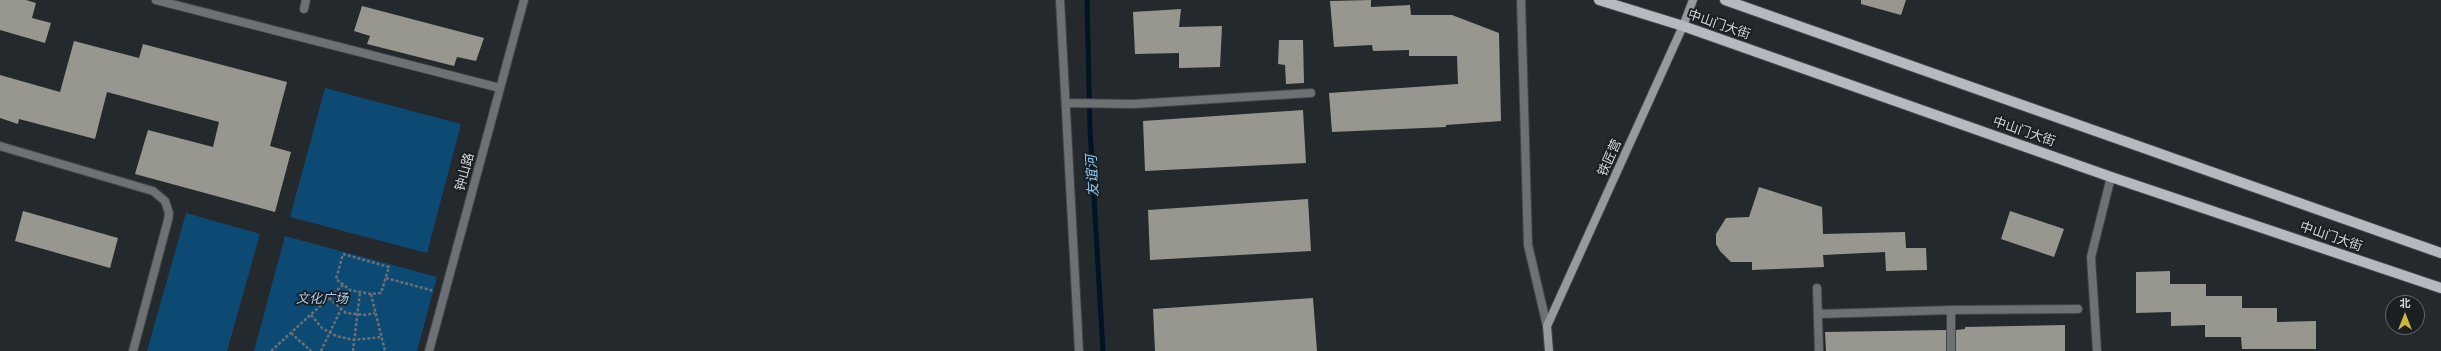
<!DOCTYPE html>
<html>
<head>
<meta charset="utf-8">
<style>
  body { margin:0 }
  #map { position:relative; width:2441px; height:351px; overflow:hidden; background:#24292d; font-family:Bitter,"Noto Sans SC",serif }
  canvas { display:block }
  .north { position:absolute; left:2385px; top:295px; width:40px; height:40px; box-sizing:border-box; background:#1a1f23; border:1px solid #64696c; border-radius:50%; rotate:0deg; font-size:11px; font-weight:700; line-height:16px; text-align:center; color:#d4d7da }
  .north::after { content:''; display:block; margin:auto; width:14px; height:18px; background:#cfb837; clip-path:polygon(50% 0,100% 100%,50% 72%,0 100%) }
</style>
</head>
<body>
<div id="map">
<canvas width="2441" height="351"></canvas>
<div class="north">北</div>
</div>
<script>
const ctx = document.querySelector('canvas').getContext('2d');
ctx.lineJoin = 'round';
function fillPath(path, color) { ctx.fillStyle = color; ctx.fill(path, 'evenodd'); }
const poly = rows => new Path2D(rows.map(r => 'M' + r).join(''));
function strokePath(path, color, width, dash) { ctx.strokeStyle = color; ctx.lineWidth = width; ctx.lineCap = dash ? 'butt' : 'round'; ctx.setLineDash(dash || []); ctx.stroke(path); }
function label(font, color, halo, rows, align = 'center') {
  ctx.font = font + ' Bitter,"Noto Sans SC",serif'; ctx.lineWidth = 4; ctx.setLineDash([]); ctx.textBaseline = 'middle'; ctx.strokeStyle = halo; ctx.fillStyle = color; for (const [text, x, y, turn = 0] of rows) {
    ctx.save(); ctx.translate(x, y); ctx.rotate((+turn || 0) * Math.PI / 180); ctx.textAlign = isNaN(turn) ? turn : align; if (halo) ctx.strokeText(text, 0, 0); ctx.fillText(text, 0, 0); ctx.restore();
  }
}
fillPath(poly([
  [325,88,461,124,427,253,290,217],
  [186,213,260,234,227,351,147,351],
  [285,236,437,277,417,351,254,351]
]), '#0d4a73');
strokePath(poly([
  [1087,0,1090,129,1103,351]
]), '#001426', 5);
fillPath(poly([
  [0,0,26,0,36,3,32,18,51,23,45,43,0,30],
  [1371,0,1371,7,1410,5,1411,15,1452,15,1499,33,1501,121,1446,125,1446,127,1332,132,1329,93,1458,84,1457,56,1409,56,1409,50,1373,51,1372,45,1334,47,1330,1],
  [1861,0,1906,0,1901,15,1861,4],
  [362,6,484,38,476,61,457,57,454,66,367,44,370,36,354,31],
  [1181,9,1179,27,1222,26,1220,67,1179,68,1179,53,1135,54,1133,12],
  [1279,40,1303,40,1304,83,1286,84,1285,65,1278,64],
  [74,41,139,58,143,44,287,82,270,146,291,152,275,212,135,174,148,130,213,147,219,122,107,92,95,139,19,119,18,124,0,118,0,75,60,92],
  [1303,110,1306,163,1145,171,1143,121],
  [1759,187,1822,207,1823,234,1905,232,1906,248,1926,248,1927,270,1886,271,1885,252,1823,255,1824,267,1752,270,1752,262,1731,262,1720,251,1716,244,1716,234,1726,218,1749,217],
  [1308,199,1311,251,1150,260,1148,210],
  [23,211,118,238,110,268,15,241],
  [2010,211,2064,229,2054,257,2001,239],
  [2170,271,2170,284,2206,284,2206,296,2242,296,2242,308,2277,308,2277,322,2316,321,2316,349,2242,349,2241,337,2205,337,2205,325,2171,326,2171,312,2136,313,2136,272],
  [1313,298,1317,351,1155,351,1153,309],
  [2065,325,2065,351,1956,351,1956,330,1965,329,1965,327],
  [1946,330,1946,351,1826,351,1825,332]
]), '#98978f');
const lane = poly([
  [156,0,500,88],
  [304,9,306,0],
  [0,146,153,191,165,201,169,213,168,220,133,351],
  [429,351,524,0]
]);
const street = poly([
  [1060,0,1079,351],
  [1521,0,1528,245,1547,326],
  [1066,103,1133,104,1311,93],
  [1817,288,1819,351],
  [1951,310,1951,351],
  [1819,314,1951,310,2078,309],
  [2097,351,2091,257,2111,177]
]);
const secondary = poly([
  [1549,351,1547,326,1683,26,1693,0]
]);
const primary = poly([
  [1599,0,1683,26,2111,177,2441,288],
  [1725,0,2441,253]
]);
strokePath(lane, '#404549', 10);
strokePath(street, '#404549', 10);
strokePath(secondary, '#404549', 10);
strokePath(primary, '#404549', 12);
strokePath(poly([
  [343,254,389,267,381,293,371,294,350,290,336,279,343,254],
  [386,278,434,291],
  [371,294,385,351],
  [329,298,346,313,365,315,375,313],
  [311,315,322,328,336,336,354,340,381,337],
  [291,333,311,351],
  [271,351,343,285],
  [321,351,350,290],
  [353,351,360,292]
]), '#6c7073', 2.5, [3, 2]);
strokePath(lane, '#6e7173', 8);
strokePath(street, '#6e7173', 8);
strokePath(secondary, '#969a9e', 8);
strokePath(primary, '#b4babf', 10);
label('13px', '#d4d7da', '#1a1f23', [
  ["中山门大街",1719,25,19],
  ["中山门大街",2024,132,19],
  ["铁匠营",1610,158,-66],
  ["钟山路",465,172,-75],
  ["中山门大街",2331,237,19]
]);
label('italic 13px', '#acd0f0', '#1a1f23', [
  ["文化广场",322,299]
]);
label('italic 14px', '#8dc5f4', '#1a1f23', [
  ["友谊河",1093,176,-93]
]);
</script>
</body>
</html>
